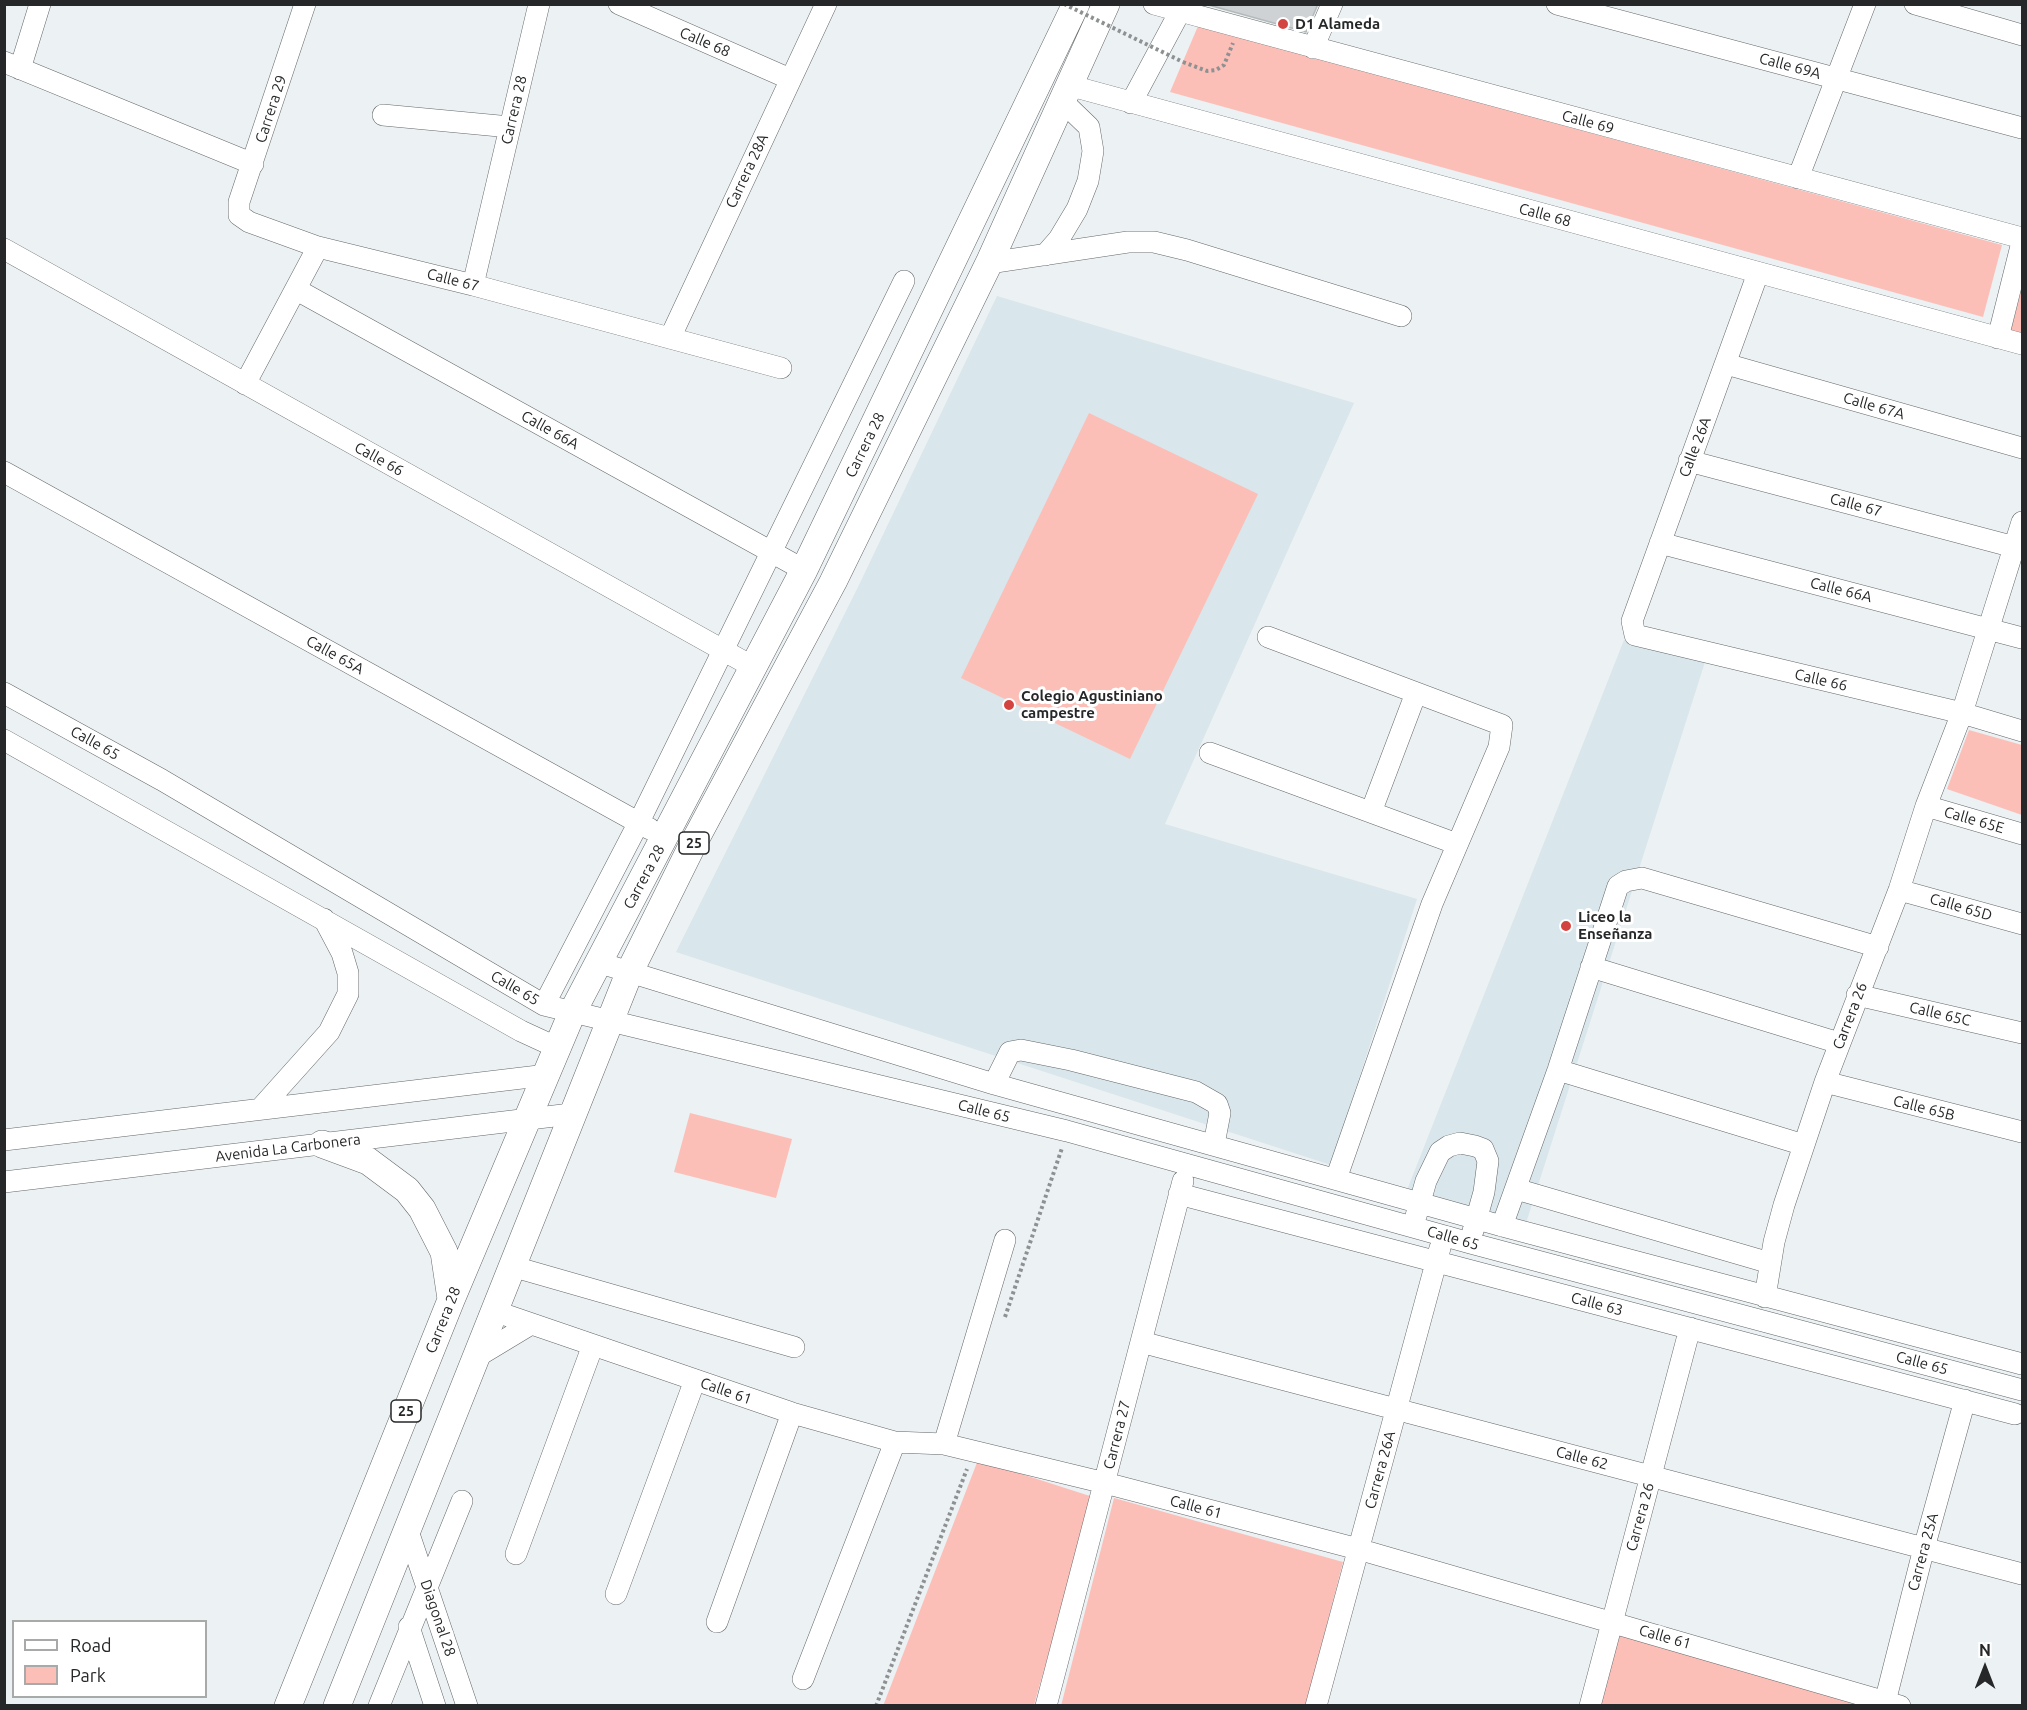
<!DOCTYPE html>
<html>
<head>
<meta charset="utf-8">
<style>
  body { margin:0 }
  #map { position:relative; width:2027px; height:1710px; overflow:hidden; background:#ecf1f3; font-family:Ubuntu,sans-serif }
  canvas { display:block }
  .frame { position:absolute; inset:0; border:6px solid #262728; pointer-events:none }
  .legend { position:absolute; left:12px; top:1620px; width:195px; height:78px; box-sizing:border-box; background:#fff; border:2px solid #a8a9a9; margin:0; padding:8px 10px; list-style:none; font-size:18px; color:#262728 }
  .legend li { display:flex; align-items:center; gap:12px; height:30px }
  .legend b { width:30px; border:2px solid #a8a9a9 }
  .north { position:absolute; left:1955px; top:1638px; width:60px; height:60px; -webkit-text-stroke:4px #fff; paint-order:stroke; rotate:0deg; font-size:16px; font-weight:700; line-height:24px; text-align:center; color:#262728 }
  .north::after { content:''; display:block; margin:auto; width:21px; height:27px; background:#262728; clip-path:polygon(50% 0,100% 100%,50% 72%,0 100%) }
</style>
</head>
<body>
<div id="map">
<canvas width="2027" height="1710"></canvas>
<div class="frame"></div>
<ul class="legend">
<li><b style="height:8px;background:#fff"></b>Road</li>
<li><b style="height:16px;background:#fcbfb8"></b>Park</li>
</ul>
<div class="north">N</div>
</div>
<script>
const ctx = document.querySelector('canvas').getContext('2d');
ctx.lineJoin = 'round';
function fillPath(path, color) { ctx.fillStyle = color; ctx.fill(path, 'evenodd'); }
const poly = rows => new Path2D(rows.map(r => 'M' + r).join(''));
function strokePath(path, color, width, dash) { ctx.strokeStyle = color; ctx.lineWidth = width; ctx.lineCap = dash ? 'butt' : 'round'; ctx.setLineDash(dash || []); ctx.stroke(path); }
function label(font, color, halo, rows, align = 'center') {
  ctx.font = font + ' Ubuntu,sans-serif'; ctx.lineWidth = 6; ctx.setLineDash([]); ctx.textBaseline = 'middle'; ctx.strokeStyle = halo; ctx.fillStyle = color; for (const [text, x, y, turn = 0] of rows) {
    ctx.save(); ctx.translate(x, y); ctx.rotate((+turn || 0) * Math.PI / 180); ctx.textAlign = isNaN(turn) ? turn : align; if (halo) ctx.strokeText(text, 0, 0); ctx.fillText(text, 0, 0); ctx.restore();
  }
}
fillPath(poly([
  [997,296,1354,403,1165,824,1417,899,1331,1165,676,952,859,585],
  [1624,640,1705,662,1526,1223,1407,1190]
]), '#d9e6eb');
fillPath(poly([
  [1198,26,2002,245,1983,317,1170,92],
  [2022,288,2022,336,2010,333],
  [1089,413,1258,494,1130,759,961,678],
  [1969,730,2022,745,2022,815,1947,789],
  [690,1113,792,1139,776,1198,674,1172],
  [978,1460,1093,1497,1034,1705,883,1706],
  [1114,1498,1343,1562,1306,1705,1061,1706],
  [1617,1629,1872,1706,1598,1706]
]), '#fcbfb8');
const building = poly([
  [1205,4,1318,4,1306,32,1205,4]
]);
fillPath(building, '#ced2d4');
strokePath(building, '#b4b9ba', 1.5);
const minor = poly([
  [305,4,239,202,239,215,249,222,318,247,473,285,781,368],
  [619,4,790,79],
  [1154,4,2022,238],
  [1557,4,2022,128],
  [1915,4,2022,35],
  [1313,48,1332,4],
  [4,62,253,164],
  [20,69,40,4],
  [1068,85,2022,344],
  [1131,103,1184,4],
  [383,115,510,127],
  [1798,178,1865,4],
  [4,249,755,668],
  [1045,255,1059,239,1077,209,1088,181,1093,151,1089,127,1061,100],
  [989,263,1128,242,1154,242,1187,250,1401,316],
  [1758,273,1632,621,1635,635,1962,713,2022,731],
  [473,285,539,4],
  [297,290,804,570],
  [670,338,826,4],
  [1998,338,2022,242],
  [1726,364,2022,448],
  [245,384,318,247],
  [1689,461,2022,549],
  [4,472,650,829],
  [1660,543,2022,638],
  [1268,637,1502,725,1499,747,1432,904,1336,1179],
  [4,693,162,780,544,1005,1067,1131,1470,1243,2022,1390],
  [4,740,521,1031,558,1048],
  [1210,753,1457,844],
  [1926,806,2022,834],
  [1371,812,1416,693],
  [1899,890,2022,924],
  [597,962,994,1084,1502,1226,2022,1364],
  [1591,967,1839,1043],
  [1857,995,2022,1033],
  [544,1005,639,822,904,281],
  [1558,1070,1804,1145],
  [1825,1082,2022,1132],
  [994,1084,1010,1052,1021,1050,1071,1060,1196,1092,1217,1104,1220,1113,1214,1144],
  [260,1109,329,1032,348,994,348,973,342,953,324,919],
  [4,1140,547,1075],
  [4,1182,571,1114],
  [1516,1189,1770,1263],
  [1179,1194,2015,1414],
  [1416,1216,1426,1181,1440,1152,1449,1146,1460,1143,1475,1146,1483,1149,1488,1161,1484,1192,1473,1231],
  [1502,1226,1558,1070,1618,886,1626,881,1642,878,1878,947],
  [511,1266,794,1347],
  [1765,1297,1774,1242,1784,1205,1825,1082,1899,890,1926,806,1962,713,2022,522],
  [494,1311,792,1413,895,1442,944,1444,1105,1483,1358,1549,1900,1706],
  [1141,1342,2022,1574],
  [478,1356,531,1324],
  [944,1444,1005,1240],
  [408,1531,467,1706],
  [516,1554,593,1345],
  [616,1594,695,1380],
  [717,1622,792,1413],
  [409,1627,435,1706],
  [803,1679,895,1442],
  [379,1706,462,1501],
  [1046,1706,1183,1181],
  [1316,1706,1440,1248],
  [1590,1706,1690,1328],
  [1884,1706,1924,1548,1965,1400]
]);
const major = poly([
  [322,1144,368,1161,407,1190,422,1209,444,1252,451,1299],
  [288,1706,451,1300,572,1013,804,570,1076,4],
  [337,1706,630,971,692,846,833,582,989,263,1106,4]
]);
strokePath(minor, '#64686a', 22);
strokePath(major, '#64686a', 28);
strokePath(poly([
  [1183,62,1207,71,1216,70,1224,65,1233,43],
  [1005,1317,1062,1148],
  [876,1706,967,1469]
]), '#8e9192', 4, [3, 3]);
strokePath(minor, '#fff', 21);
strokePath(major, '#fff', 27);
strokePath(poly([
  [1064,4,1183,62]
]), '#8e9192', 4, [3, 3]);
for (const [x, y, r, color] of [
  [1283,24,6,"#d34441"],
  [1009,705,6,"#d34441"],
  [1566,926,6,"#d34441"]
]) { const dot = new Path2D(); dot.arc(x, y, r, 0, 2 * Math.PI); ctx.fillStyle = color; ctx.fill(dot); strokePath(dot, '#fff', 2); }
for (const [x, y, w] of [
  [694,843,30],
  [406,1411,30]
]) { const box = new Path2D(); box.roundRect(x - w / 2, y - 11, w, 22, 4.5); ctx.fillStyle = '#fff'; ctx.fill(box); strokePath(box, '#262728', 1.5); }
label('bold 14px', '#262728', null, [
  ["25",694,843],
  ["25",406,1411]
]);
label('bold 15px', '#262728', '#fff', [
  ["D1 Alameda",1295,24],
  ["Colegio Agustiniano",1021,696],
  ["campestre",1021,713],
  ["Liceo la",1578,917],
  ["Enseñanza",1578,934]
], 'left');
label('15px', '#262728', '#fff', [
  ["Calle 68",705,42,23],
  ["Calle 69A",1790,66,15],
  ["Carrera 29",271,109,-72],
  ["Carrera 28",514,110,-77],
  ["Calle 69",1588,122,15],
  ["Carrera 28A",747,171,-65],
  ["Calle 68",1545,215,15],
  ["Calle 67",453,280,14],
  ["Calle 67A",1874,406,16],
  ["Calle 66A",550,430,29],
  ["Carrera 28",865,445,-64],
  ["Calle 26A",1695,447,-69],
  ["Calle 66",379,459,29],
  ["Calle 67",1856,505,15],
  ["Calle 66A",1841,590,14],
  ["Calle 65A",335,655,29],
  ["Calle 66",1821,680,13],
  ["Calle 65",95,743,29],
  ["Calle 65E",1974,820,16],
  ["Carrera 28",644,877,-62],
  ["Calle 65D",1961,907,16],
  ["Calle 65",515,988,30],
  ["Calle 65C",1940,1014,13],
  ["Carrera 26",1850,1016,-69],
  ["Calle 65B",1924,1108,14],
  ["Calle 65",984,1111,14],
  ["Avenida La Carbonera",288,1148,-7],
  ["Calle 65",1453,1238,16],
  ["Calle 63",1597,1304,15],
  ["Carrera 28",443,1320,-68],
  ["Calle 65",1922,1363,15],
  ["Calle 61",726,1391,19],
  ["Carrera 27",1117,1435,-76],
  ["Calle 62",1582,1458,15],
  ["Carrera 26A",1380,1470,-75],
  ["Calle 61",1196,1507,15],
  ["Carrera 26",1640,1517,-75],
  ["Carrera 25A",1923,1552,-75],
  ["Diagonal 28",438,1618,71],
  ["Calle 61",1665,1637,16]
]);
</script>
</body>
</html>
